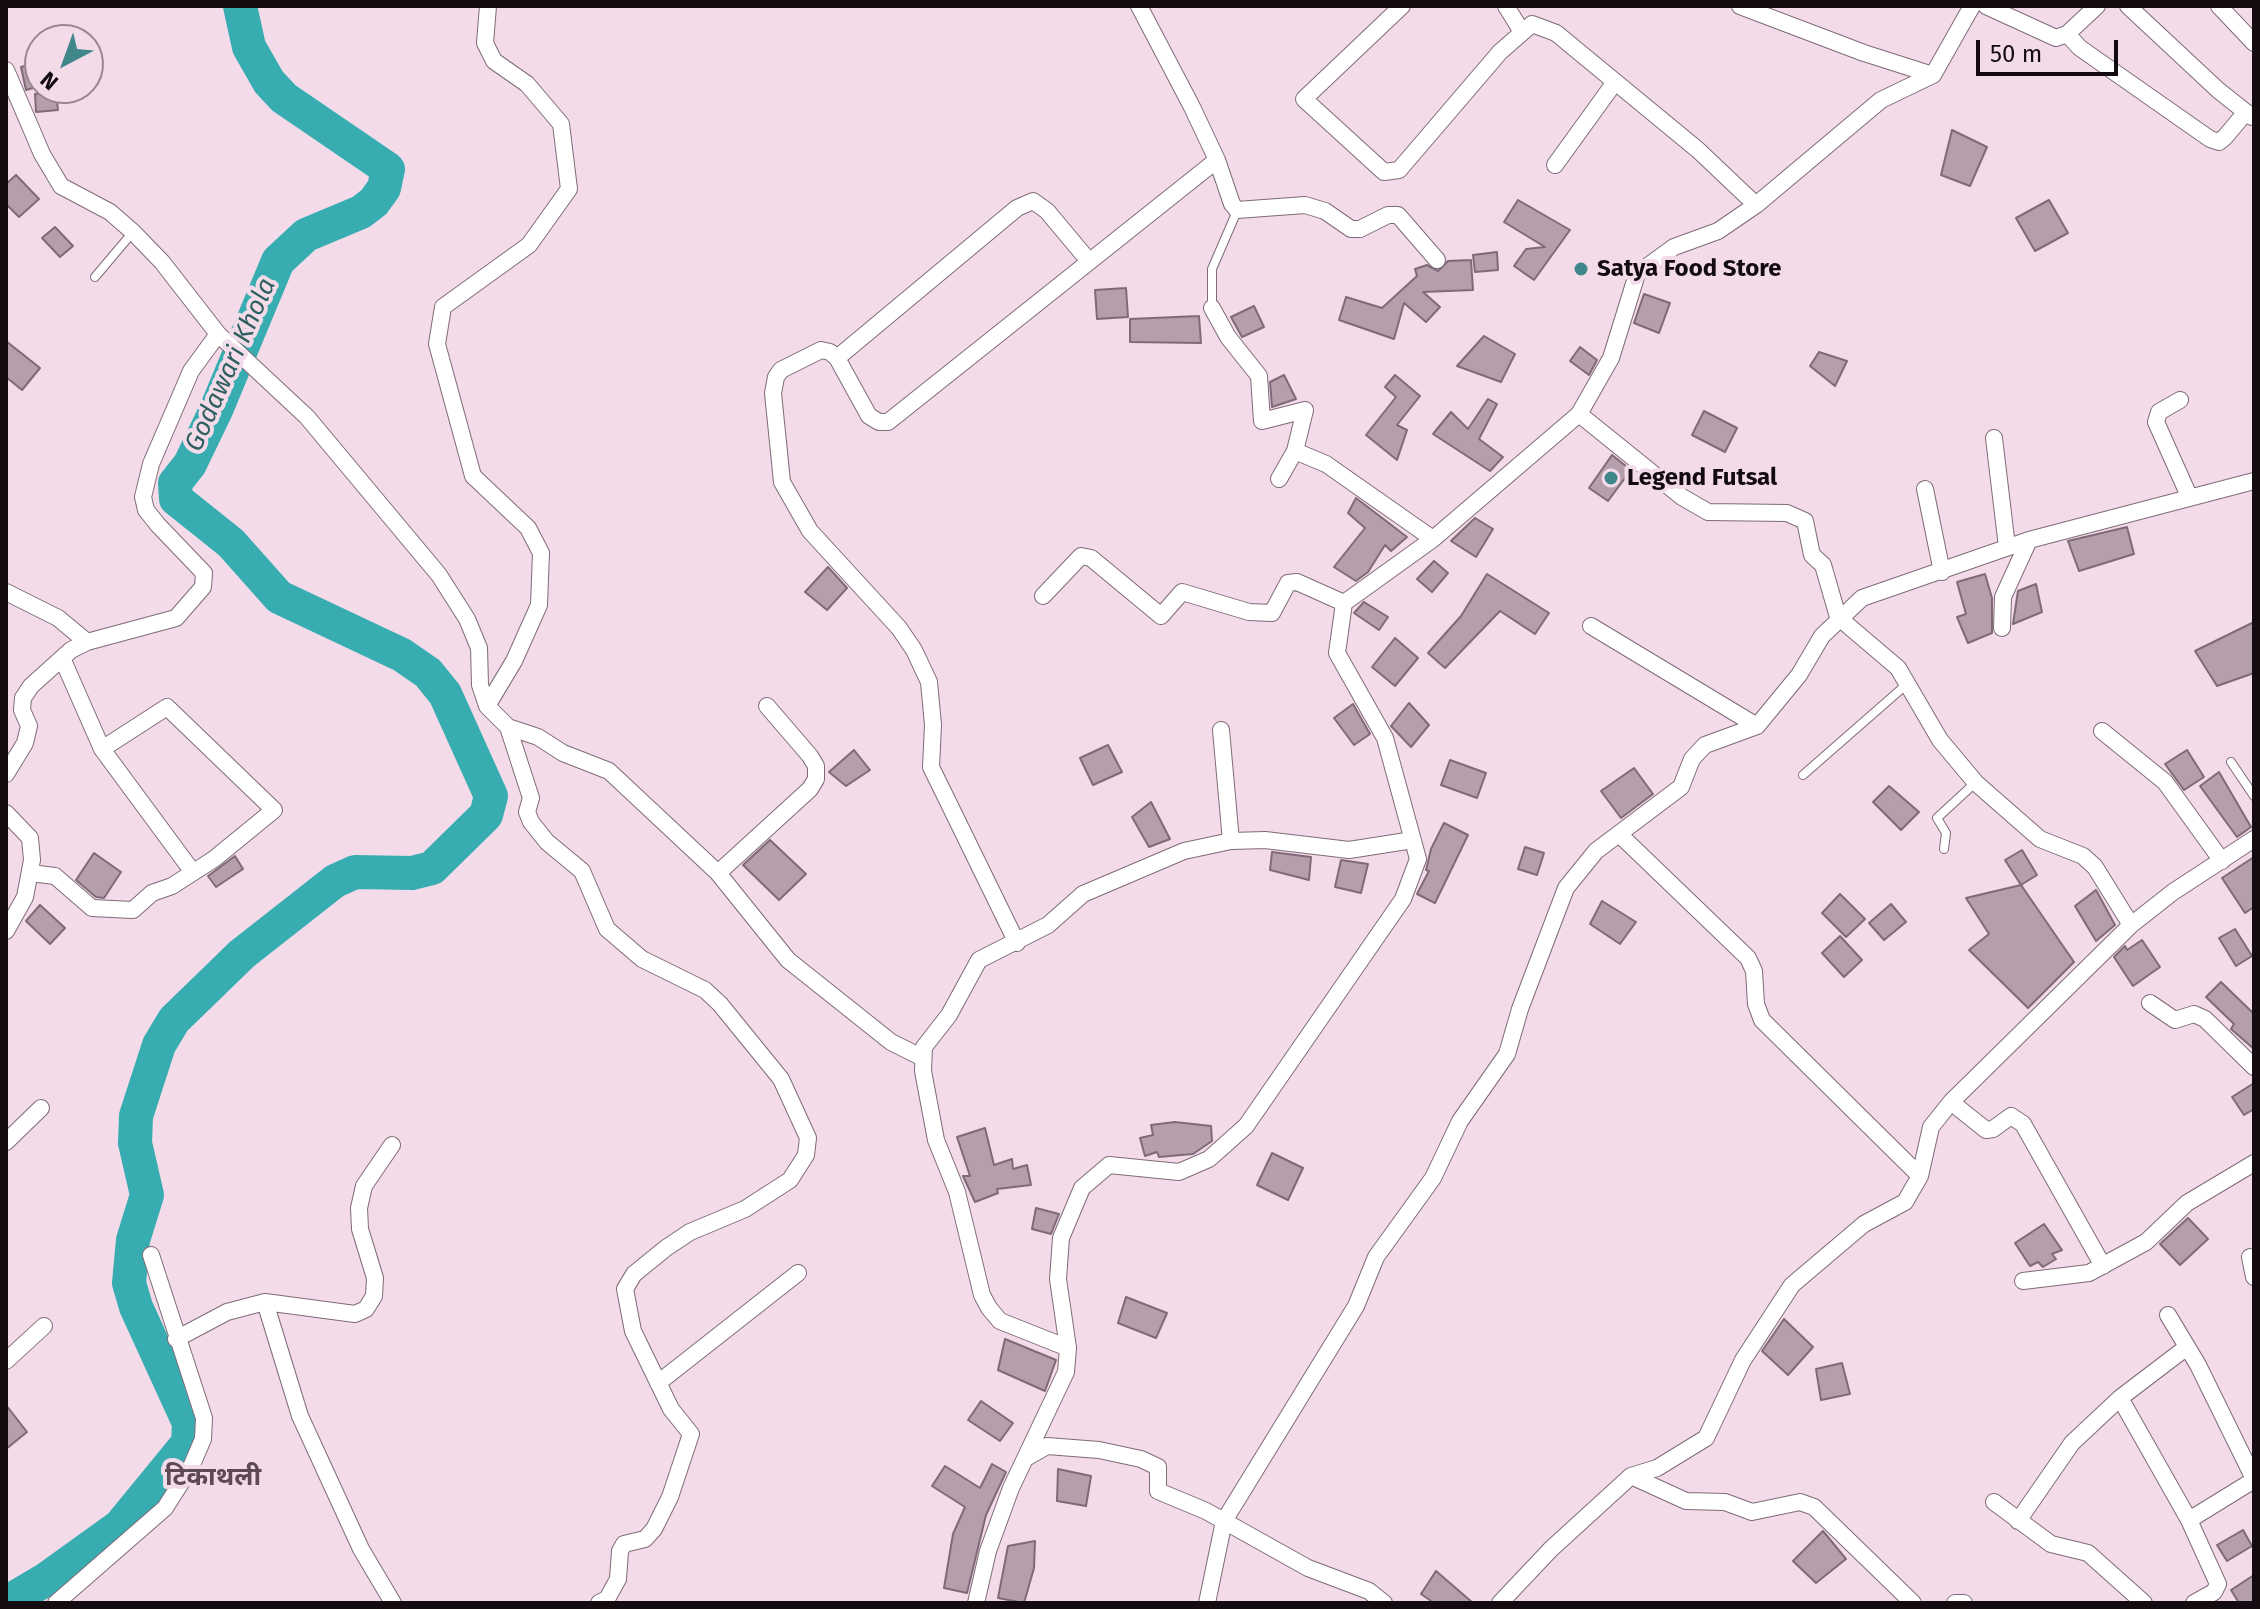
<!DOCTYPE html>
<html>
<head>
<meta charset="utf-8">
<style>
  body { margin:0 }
  #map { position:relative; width:2260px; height:1609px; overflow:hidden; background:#f3dbe9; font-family:"Fira Sans",sans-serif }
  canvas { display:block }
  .frame { position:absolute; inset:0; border:8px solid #130b10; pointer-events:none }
  .north { position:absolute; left:24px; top:24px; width:80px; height:80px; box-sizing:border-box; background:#f3dbe9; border:2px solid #998892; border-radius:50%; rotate:221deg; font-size:22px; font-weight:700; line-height:32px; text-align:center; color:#130b10 }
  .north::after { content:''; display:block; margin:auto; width:28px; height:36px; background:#3f878b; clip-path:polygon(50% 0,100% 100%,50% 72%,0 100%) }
  .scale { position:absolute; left:1976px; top:40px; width:142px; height:36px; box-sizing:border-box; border:4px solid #130b10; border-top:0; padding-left:10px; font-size:24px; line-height:28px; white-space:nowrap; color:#130b10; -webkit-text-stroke:6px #f3dbe9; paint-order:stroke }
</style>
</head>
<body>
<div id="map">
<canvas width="2260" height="1609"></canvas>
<div class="frame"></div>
<div class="north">N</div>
<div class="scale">50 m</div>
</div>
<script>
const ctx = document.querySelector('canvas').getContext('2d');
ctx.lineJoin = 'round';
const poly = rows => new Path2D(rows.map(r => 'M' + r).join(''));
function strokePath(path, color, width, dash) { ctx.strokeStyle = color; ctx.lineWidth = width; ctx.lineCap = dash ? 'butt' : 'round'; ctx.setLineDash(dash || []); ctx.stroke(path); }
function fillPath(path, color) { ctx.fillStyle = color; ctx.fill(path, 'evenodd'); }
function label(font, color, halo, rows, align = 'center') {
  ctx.font = font + ' "Fira Sans","Noto Sans Devanagari",sans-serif'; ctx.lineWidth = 8; ctx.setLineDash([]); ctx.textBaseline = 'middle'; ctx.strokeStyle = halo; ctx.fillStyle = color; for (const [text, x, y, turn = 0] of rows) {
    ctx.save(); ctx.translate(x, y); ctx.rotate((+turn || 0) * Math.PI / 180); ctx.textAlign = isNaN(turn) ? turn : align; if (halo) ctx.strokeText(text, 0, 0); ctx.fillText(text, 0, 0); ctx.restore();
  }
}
strokePath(poly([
  [6,1603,45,1580,120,1526,188,1443,189,1423,136,1307,129,1283,133,1240,147,1195,135,1143,136,1116,159,1045,174,1020,242,954,335,881,355,872,412,873,432,868,486,815,491,796,445,694,428,673,402,655,279,597,231,543,176,499,175,483,190,464,216,410,278,261,306,235,361,212,374,202,384,188,388,169,284,98,269,82,249,47,240,6]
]), '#37adb2', 34);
const building = poly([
  [40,62,40,86,26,90,21,67,40,62],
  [56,93,58,110,36,112,35,94,56,93],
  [1952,130,1987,147,1970,186,1941,175,1952,130],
  [16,175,39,199,19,217,6,204,6,184,16,175],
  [1518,200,1570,230,1534,280,1514,266,1526,249,1545,247,1504,222,1518,200],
  [2049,200,2068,233,2035,251,2016,218,2049,200],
  [55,227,73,246,60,257,42,238,55,227],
  [1497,252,1498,270,1475,272,1473,255,1497,252],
  [1471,260,1473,290,1423,292,1440,307,1426,322,1404,303,1394,339,1339,320,1346,297,1382,308,1417,276,1415,269,1427,265,1438,271,1448,261,1471,260],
  [1126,288,1128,317,1097,319,1095,290,1126,288],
  [1644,294,1670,303,1659,333,1634,323,1644,294],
  [1254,306,1264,327,1242,337,1231,317,1254,306],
  [1199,316,1201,343,1130,342,1130,319,1199,316],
  [1484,336,1515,354,1501,382,1457,366,1484,336],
  [6,341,40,368,22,390,6,377,6,341],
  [1580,347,1597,360,1589,375,1570,361,1580,347],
  [1819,352,1847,361,1835,386,1810,366,1819,352],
  [1284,375,1296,399,1272,407,1270,382,1284,375],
  [1395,375,1420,396,1397,425,1407,430,1397,460,1366,435,1396,397,1385,387,1395,375],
  [1488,399,1497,404,1479,439,1503,457,1490,471,1433,434,1451,412,1468,429,1488,399],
  [1704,411,1737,428,1725,452,1692,435,1704,411],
  [1612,455,1631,470,1608,501,1589,488,1612,455],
  [1356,498,1407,537,1391,551,1385,545,1368,572,1356,581,1334,567,1365,528,1348,513,1356,498],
  [1475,518,1493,529,1476,557,1451,541,1475,518],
  [2127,527,2134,554,2079,571,2068,541,2127,527],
  [1434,561,1448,573,1432,592,1417,579,1434,561],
  [828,567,847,588,827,610,805,592,828,567],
  [1487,574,1549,613,1535,634,1500,611,1445,668,1428,653,1461,616,1487,574],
  [1985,574,1992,598,1992,633,1968,643,1957,617,1966,614,1957,582,1985,574],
  [2036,584,2042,612,2013,624,2018,591,2036,584],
  [1364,602,1388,617,1379,630,1354,613,1364,602],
  [2254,622,2254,673,2217,686,2195,651,2254,622],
  [1395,638,1418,658,1395,686,1372,667,1395,638],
  [1409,703,1429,725,1411,747,1391,726,1409,703],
  [1353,704,1370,734,1354,745,1334,718,1353,704],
  [1108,745,1122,772,1093,785,1080,758,1108,745],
  [854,750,870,770,846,786,829,772,854,750],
  [2187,750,2204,777,2184,790,2165,764,2187,750],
  [1450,760,1486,773,1477,798,1441,785,1450,760],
  [1634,768,1653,794,1621,818,1601,791,1634,768],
  [2219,772,2251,827,2237,837,2200,786,2219,772],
  [1889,786,1919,812,1901,830,1873,802,1889,786],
  [1151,802,1170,839,1149,847,1132,817,1151,802],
  [1444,823,1468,835,1435,903,1417,894,1429,871,1426,870,1431,849,1444,823],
  [770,840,806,874,779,900,743,865,770,840],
  [1525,847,1544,853,1537,875,1518,869,1525,847],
  [2022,850,2037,875,2021,885,2005,860,2022,850],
  [1272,852,1311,857,1309,880,1270,870,1272,852],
  [94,853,121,872,104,898,96,897,76,880,94,853],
  [235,856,243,869,216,887,208,876,235,856],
  [2254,857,2254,907,2245,913,2222,878,2254,857],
  [1341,860,1368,864,1361,893,1335,887,1341,860],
  [2021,885,2074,962,2028,1008,1969,950,1989,934,1966,898,2021,885],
  [2096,890,2115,925,2096,941,2075,906,2096,890],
  [1840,894,1865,919,1846,937,1822,913,1840,894],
  [1602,901,1636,922,1620,944,1590,924,1602,901],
  [1891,904,1906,922,1884,940,1869,923,1891,904],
  [40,905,65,928,50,944,26,921,40,905],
  [2235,929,2252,956,2236,966,2219,938,2235,929],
  [1840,936,1862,960,1844,977,1822,953,1840,936],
  [2142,940,2160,967,2133,986,2114,957,2125,946,2127,950,2142,940],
  [2221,982,2254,1014,2254,1049,2231,1029,2234,1024,2206,997,2221,982],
  [2254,1083,2254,1109,2244,1115,2232,1097,2254,1083],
  [1175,1122,1211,1126,1212,1141,1193,1154,1159,1157,1157,1152,1145,1156,1140,1138,1153,1135,1151,1125,1175,1122],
  [985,1128,994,1165,1012,1159,1013,1169,1027,1165,1031,1185,997,1189,998,1193,975,1202,963,1176,970,1176,957,1137,985,1128],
  [1272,1153,1303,1168,1288,1200,1257,1185,1272,1153],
  [1036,1208,1059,1214,1051,1234,1032,1229,1036,1208],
  [2188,1218,2208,1239,2180,1265,2160,1244,2188,1218],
  [2044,1224,2062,1250,2052,1254,2056,1259,2043,1267,2038,1262,2030,1266,2015,1243,2044,1224],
  [1126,1297,1167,1313,1156,1338,1118,1323,1126,1297],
  [1784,1319,1813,1347,1788,1375,1762,1351,1784,1319],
  [1005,1339,1056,1360,1045,1391,998,1370,1005,1339],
  [1842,1363,1850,1394,1821,1400,1816,1369,1842,1363],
  [981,1401,1013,1423,1000,1441,968,1420,981,1401],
  [6,1405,27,1432,6,1449,6,1405],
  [992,1464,1006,1472,986,1515,967,1593,944,1588,953,1534,965,1507,932,1486,945,1466,980,1488,992,1464],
  [1058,1469,1091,1476,1086,1506,1057,1501,1058,1469],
  [2243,1530,2252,1546,2227,1561,2217,1545,2243,1530],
  [1823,1531,1846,1559,1816,1583,1793,1561,1823,1531],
  [1035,1541,1034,1568,1024,1603,998,1598,1008,1546,1035,1541],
  [1436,1571,1473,1603,1434,1603,1421,1594,1436,1571],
  [2254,1575,2254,1603,2239,1603,2231,1590,2254,1575]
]);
fillPath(building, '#b59fac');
strokePath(building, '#7f6b77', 2);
const lane = poly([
  [95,277,133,232],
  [1212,308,1212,269,1237,211],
  [2231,762,2254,796],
  [1803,775,1907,684],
  [1944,849,1946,833,1937,818,1975,783]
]);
const street = poly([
  [1139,6,1192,107,1217,160,1232,204,1237,210,1305,205,1325,211,1351,229,1360,229,1388,215,1398,215,1437,260],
  [1402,6,1304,99,1384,172,1399,170,1500,52,1532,24,1556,33,1698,150,1756,205],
  [1506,6,1522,32],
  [1740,6,1864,53,1933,75],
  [1986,6,2056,38,2067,34,2097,6],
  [2128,6,2218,90,2252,117],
  [2219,6,2254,43],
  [2067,34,2080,48,2210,139,2219,142,2225,137,2246,112],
  [6,70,42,154,61,186,110,212,133,232,162,262,218,334,191,371,151,464,143,497,146,510,158,525,204,573,203,587,176,618,87,642,71,650,31,686,23,698,22,710,29,726,25,743,6,774],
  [1555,165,1615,82],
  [1212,308,1228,337,1259,376,1262,421,1305,410,1295,451],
  [218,334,307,417,439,575,467,619,479,648,480,685,487,706,508,727,538,737,563,753,609,771,718,873,788,960,891,1042,923,1058],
  [837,358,1017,208,1033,201,1047,211,1088,260],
  [2180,400,2159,412,2156,422,2189,496],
  [1579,414,1682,497,1708,512,1787,513,1805,521,1812,555,1823,565,1838,617,1898,668,1940,740,1976,783,2040,839,2083,856,2095,867,2131,925],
  [1994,438,2007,547],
  [1279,479,1295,451,1326,464,1433,539],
  [1925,489,1942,572],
  [6,592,58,618,87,642],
  [1043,596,1081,556,1091,558,1161,616,1182,592,1249,612,1272,613,1288,583,1297,582,1344,603],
  [1591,626,1757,726],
  [2002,628,2003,597,2029,540],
  [62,658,102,749,192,871],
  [487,706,514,661,539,605,541,553,528,528,473,476,437,344,443,307,529,245,569,189,561,124,527,84,494,61,485,43,488,6],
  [508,727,531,798,527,812,531,822,547,842,582,871,607,929,642,959,705,990,720,1004,781,1079,808,1138,806,1155,790,1180,745,1209,690,1232,666,1248,634,1274,625,1289,633,1331,671,1409,691,1434,670,1497,654,1529,645,1539,624,1544,620,1551,618,1579,607,1599,599,1603],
  [1221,730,1231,841],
  [2102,731,2165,782,2222,861],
  [6,813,30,838,32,860,25,897,6,931],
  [1620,835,1748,958,1754,971,1756,1004,1762,1020,1920,1176],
  [30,873,55,876,92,908,133,910,152,893,172,886,214,859,274,810,167,707,102,749],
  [718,873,810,789,816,779,816,766,810,756,767,706],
  [1017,943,931,767,933,725,929,682,914,650,899,628,810,531,782,482,773,393,776,377,781,370,821,350,830,352,837,358,869,416,879,422,888,422,1217,160],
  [2150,1003,2175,1020,2194,1014,2205,1019,2254,1067],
  [1951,1102,1986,1130,1993,1129,2011,1116,2023,1124,2103,1266],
  [6,1142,41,1108],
  [2250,1257,2254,1277],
  [2023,1281,2089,1273,2146,1242,2187,1203,2254,1163],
  [265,1302,300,1416,361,1549,393,1603],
  [2168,1315,2198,1365,2254,1479],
  [176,1339,227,1312,265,1302,355,1314,366,1309,374,1296,375,1278,360,1229,359,1208,364,1186,392,1145],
  [1068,1348,1000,1321,989,1308,982,1295,957,1192,936,1140,923,1071,924,1047,949,1015,979,960,1048,925,1083,894,1184,851,1231,841,1265,840,1349,850,1413,840],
  [6,1361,44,1326],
  [658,1383,798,1273],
  [2120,1398,2189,1520],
  [1026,1458,1047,1446,1099,1450,1141,1459,1158,1467,1158,1491,1206,1511,1308,1568,1369,1591,1384,1603],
  [1631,1476,1686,1501,1725,1502,1752,1512,1800,1502,1814,1507,1913,1603],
  [1994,1502,2051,1544,2088,1553,2144,1603],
  [2018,1521,2072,1443,2120,1398,2187,1347],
  [56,1603,165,1508,191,1467,203,1439,204,1418,151,1255],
  [976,1603,988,1551,1011,1488,1066,1372,1068,1348,1058,1279,1061,1238,1082,1188,1109,1165,1179,1172,1209,1159,1246,1126,1403,899,1418,859,1385,738,1337,653,1344,603,1433,539,1579,414,1611,358,1637,274,1674,247,1718,231,1756,205,1881,100,1933,75,1972,6],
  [1207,1603,1224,1521,1356,1306,1376,1257,1433,1178,1460,1121,1507,1054,1520,1009,1566,888,1596,851,1681,787,1692,759,1705,745,1757,726,1799,675,1822,636,1862,598,2029,540,2254,481],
  [1500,1603,1551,1549,1631,1476,1657,1468,1706,1438,1743,1360,1792,1285,1864,1224,1905,1202,1920,1176,1931,1127,1951,1102,2131,925,2173,892,2254,839],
  [1955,1603,1964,1603],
  [2194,1603,2214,1592,2218,1584,2189,1520,2254,1480]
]);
strokePath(lane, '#7f6b77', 10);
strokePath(street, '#7f6b77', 18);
strokePath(lane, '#fff', 8);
strokePath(street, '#fff', 16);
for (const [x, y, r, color] of [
  [1581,269,8,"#3f878b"],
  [1611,478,8,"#3f878b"]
]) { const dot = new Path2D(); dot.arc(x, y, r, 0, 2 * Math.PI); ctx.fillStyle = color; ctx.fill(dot); strokePath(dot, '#f3dbe9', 3); }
label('bold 24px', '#130b10', '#f3dbe9', [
  ["Satya Food Store",1597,269],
  ["Legend Futsal",1627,478]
], 'left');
label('italic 26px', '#2e5f61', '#f3dbe9', [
  ["Godawari Khola",231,365,-66]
]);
label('bold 26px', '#5d4a56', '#f3dbe9', [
  ["टिकाथली",213,1478]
]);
</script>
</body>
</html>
